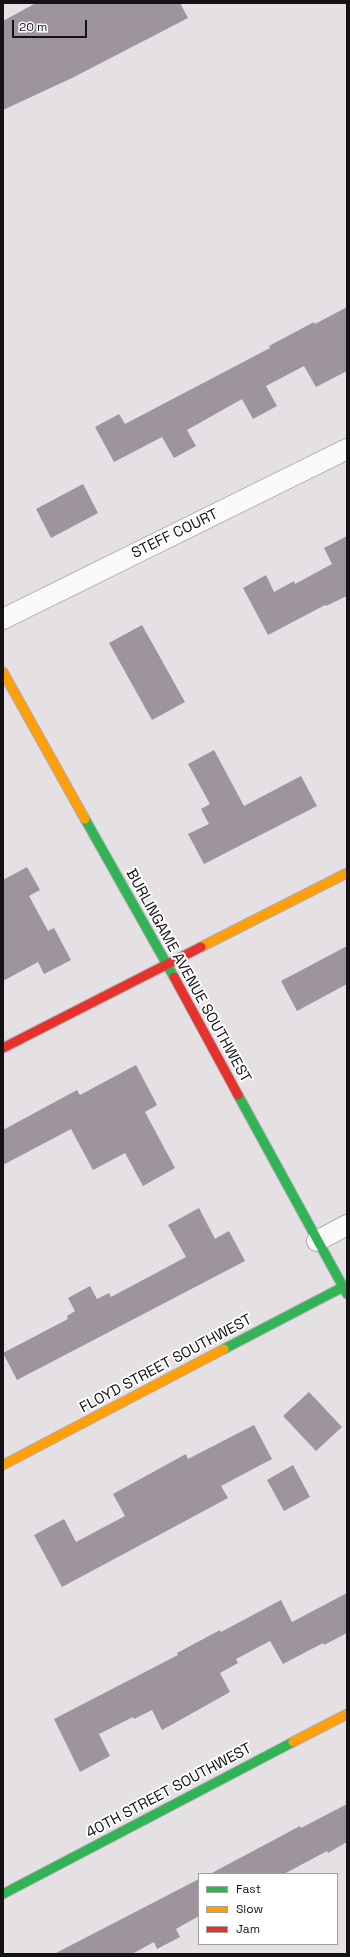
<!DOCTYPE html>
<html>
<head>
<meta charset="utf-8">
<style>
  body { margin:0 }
  #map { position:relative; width:350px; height:1957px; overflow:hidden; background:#e4e0e4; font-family:"Space Grotesk",sans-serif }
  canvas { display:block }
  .frame { position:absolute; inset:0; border:4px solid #141214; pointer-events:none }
  .legend { position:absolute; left:198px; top:1873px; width:140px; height:72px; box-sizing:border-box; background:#fff; border:1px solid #a1a0a1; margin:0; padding:5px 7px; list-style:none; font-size:12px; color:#141214 }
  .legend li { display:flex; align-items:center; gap:8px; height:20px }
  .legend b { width:20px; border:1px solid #a1a0a1 }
  .scale { position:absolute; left:12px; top:20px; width:75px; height:18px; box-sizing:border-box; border:2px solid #141214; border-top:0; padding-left:5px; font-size:12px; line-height:14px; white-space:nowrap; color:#141214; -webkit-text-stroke:3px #fff; paint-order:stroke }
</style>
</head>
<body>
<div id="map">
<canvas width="350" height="1957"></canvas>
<div class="frame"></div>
<ul class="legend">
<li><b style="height:5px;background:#30b455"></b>Fast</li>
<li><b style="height:5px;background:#ff9f0a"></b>Slow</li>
<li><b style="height:5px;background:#e5322d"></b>Jam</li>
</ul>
<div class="scale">20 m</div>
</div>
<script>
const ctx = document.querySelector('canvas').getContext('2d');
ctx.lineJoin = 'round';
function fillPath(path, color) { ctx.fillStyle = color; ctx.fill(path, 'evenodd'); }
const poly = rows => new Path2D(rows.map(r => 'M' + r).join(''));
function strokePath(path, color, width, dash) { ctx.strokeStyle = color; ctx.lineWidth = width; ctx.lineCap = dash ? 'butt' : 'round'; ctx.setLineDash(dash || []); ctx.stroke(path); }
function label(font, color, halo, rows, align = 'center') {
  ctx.font = font + ' "Space Grotesk",sans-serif'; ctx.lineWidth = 4; ctx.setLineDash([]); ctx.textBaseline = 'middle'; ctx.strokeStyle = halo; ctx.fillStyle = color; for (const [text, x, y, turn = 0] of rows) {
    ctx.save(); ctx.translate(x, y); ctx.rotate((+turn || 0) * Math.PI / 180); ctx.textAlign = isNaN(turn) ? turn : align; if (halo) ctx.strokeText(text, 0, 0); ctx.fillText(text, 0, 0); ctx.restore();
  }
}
fillPath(poly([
  [36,3,180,3,188,18,72,78,3,110,3,21],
  [347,307,347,371,316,387,304,366,266,386,277,406,253,419,242,399,187,430,196,446,174,458,162,437,114,462,95,427,119,414,125,424,270,348,269,346,314,322,315,324],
  [83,484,98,513,51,538,36,509],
  [347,536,347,596,326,606,325,605,268,635,243,588,266,575,274,592,294,581,295,584,332,564,324,548],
  [142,625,185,702,152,720,109,643],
  [214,750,244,806,301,776,317,806,204,864,188,834,209,824,201,809,210,804,188,764],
  [27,867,40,890,29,896,48,931,54,928,71,960,44,974,38,962,3,981,3,880],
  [347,946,347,984,297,1011,281,981],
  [136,1065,157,1105,145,1112,175,1168,143,1186,125,1153,93,1170,71,1129,3,1165,3,1130,77,1090,80,1095],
  [199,1208,215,1239,229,1231,245,1261,17,1380,3,1353,68,1319,67,1316,75,1311,68,1298,90,1286,97,1299,109,1293,111,1297,186,1257,168,1225],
  [309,1392,342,1427,316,1451,283,1416],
  [254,1425,272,1459,221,1486,228,1498,62,1587,34,1535,64,1519,76,1542,125,1516,113,1494,186,1454,188,1459],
  [293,1465,310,1497,284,1511,267,1480],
  [347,1593,347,1633,324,1645,323,1643,283,1664,270,1641,236,1659,238,1663,220,1673,230,1692,189,1715,162,1730,152,1710,134,1719,133,1717,99,1734,110,1756,80,1772,54,1719,178,1655,177,1653,220,1630,221,1632,281,1600,292,1622],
  [347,1804,347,1842,328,1853,327,1851,284,1874,210,1874,300,1826,301,1828],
  [199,1879,199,1916,176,1929,180,1937,157,1949,154,1942,132,1954,54,1954]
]), '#9d949e');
const street = poly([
  [3,619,347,449],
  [317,1241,347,1225]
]);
const fast = poly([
  [85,819,174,977],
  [238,1095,347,1294],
  [224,1349,343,1287],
  [3,1894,293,1742]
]);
const slow = poly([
  [3,672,85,819],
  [201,947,347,873],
  [3,1465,224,1349],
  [293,1742,347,1714]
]);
const jam = poly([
  [174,977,238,1095],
  [3,1048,201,947]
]);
strokePath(street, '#afacaf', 22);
strokePath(fast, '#afacaf', 11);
strokePath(slow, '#afacaf', 11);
strokePath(jam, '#afacaf', 11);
strokePath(street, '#fbfafb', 20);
strokePath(fast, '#30b455', 9);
strokePath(slow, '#ff9f0a', 9);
strokePath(jam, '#e5322d', 9);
label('15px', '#141214', '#fff', [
  ["STEFF COURT",175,534,-26],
  ["BURLINGAME AVENUE SOUTHWEST",188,976,61],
  ["FLOYD STREET SOUTHWEST",166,1364,-28],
  ["40TH STREET SOUTHWEST",169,1791,-28]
]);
</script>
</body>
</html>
